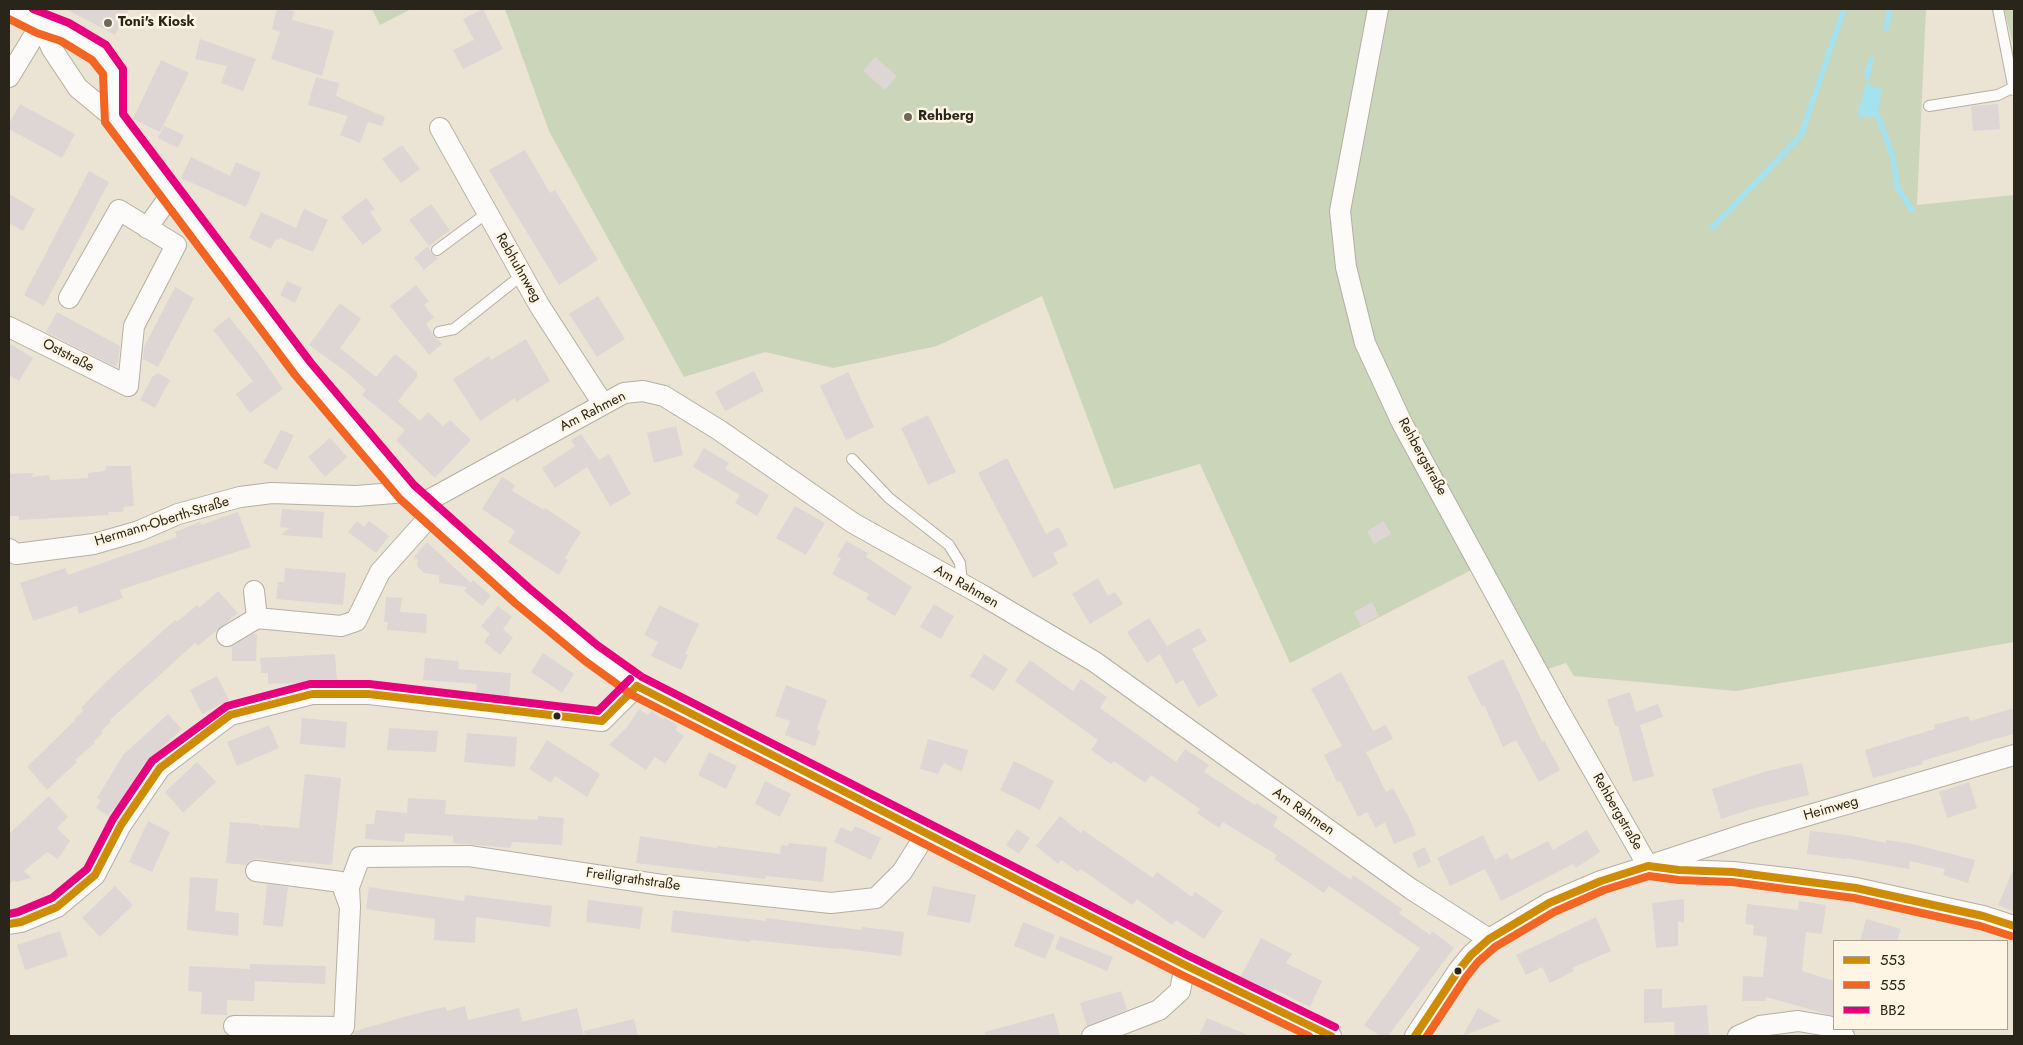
<!DOCTYPE html>
<html>
<head>
<meta charset="utf-8">
<style>
  body { margin:0 }
  #map { position:relative; width:2023px; height:1045px; overflow:hidden; background:#ebe4d4; font-family:Jost,sans-serif }
  canvas { display:block }
  .frame { position:absolute; inset:0; border:10px solid #2a251a; pointer-events:none }
  .legend { position:absolute; left:1833px; top:940px; width:175px; height:90px; box-sizing:border-box; background:#fef5e4; border:1px solid #a9a293; margin:0; padding:6px 9px; list-style:none; font-size:15px; color:#2a251a }
  .legend li { display:flex; align-items:center; gap:10px; height:25px }
  .legend b { width:25px; border:1px solid #a9a293 }
</style>
</head>
<body>
<div id="map">
<canvas width="2023" height="1045"></canvas>
<div class="frame"></div>
<ul class="legend">
<li><b style="height:6px;background:#ce8c05"></b>553</li>
<li><b style="height:6px;background:#f26522"></b>555</li>
<li><b style="height:6px;background:#e5007d"></b>BB2</li>
</ul>
</div>
<script>
const ctx = document.querySelector('canvas').getContext('2d');
ctx.lineJoin = 'round';
function fillPath(path, color) { ctx.fillStyle = color; ctx.fill(path, 'evenodd'); }
const poly = rows => new Path2D(rows.map(r => 'M' + r).join(''));
function strokePath(path, color, width, dash) { ctx.strokeStyle = color; ctx.lineWidth = width; ctx.lineCap = dash ? 'butt' : 'round'; ctx.setLineDash(dash || []); ctx.stroke(path); }
function label(font, color, halo, rows, align = 'center') {
  ctx.font = font + ' Jost,sans-serif'; ctx.lineWidth = 5; ctx.setLineDash([]); ctx.textBaseline = 'middle'; ctx.strokeStyle = halo; ctx.fillStyle = color; for (const [text, x, y, turn = 0] of rows) {
    ctx.save(); ctx.translate(x, y); ctx.rotate((+turn || 0) * Math.PI / 180); ctx.textAlign = isNaN(turn) ? turn : align; if (halo) ctx.strokeText(text, 0, 0); ctx.fillText(text, 0, 0); ctx.restore();
  }
}
fillPath(poly([
  [372,9,411,9,380,25],
  [505,9,1926,9,1917,205,2014,195,2014,642,1736,691,1574,676,1566,663,1545,670,1483,564,1290,663,1200,464,1114,489,1042,296,937,346,833,368,765,352,684,377,549,131],
  [2004,9,2014,9,2014,48]
]), '#cbd5ba');
fillPath(poly([
  [1866,83,1870,83,1872,87,1882,89,1878,116,1857,117]
]), '#a4e2ef');
strokePath(poly([
  [1886,29,1890,9],
  [1867,77,1871,59],
  [1878,116,1893,158,1897,187,1912,210],
  [1713,227,1801,135,1844,9]
]), '#a4e2ef', 5.5);
fillPath(poly([
  [66,9,129,9,115,35],
  [277,9,294,11,292,20,334,31,322,76,271,59,280,32,272,29],
  [483,9,503,49,463,69,453,50,474,40,463,19],
  [200,39,256,59,243,91,221,83,227,66,195,59],
  [875,57,897,76,885,90,863,71],
  [161,60,189,73,160,132,133,119],
  [316,77,339,83,336,96,385,117,382,126,368,122,360,143,340,135,348,116,308,105],
  [20,104,75,134,62,158,9,129,9,124],
  [1998,104,2000,129,1973,131,1971,106],
  [164,126,184,135,178,148,158,138],
  [402,145,420,169,401,183,382,159],
  [525,150,550,193,555,190,598,260,559,285,489,170],
  [191,157,230,176,236,162,261,173,246,207,181,178],
  [89,171,109,182,44,306,24,295],
  [9,194,35,209,23,231,9,223],
  [366,198,375,209,370,212,382,230,363,245,341,217],
  [431,204,450,230,429,246,409,220],
  [304,209,328,220,313,252,280,238,279,240,276,239,271,249,249,238,261,212,296,228],
  [428,246,432,254,438,258,424,270,414,258],
  [287,281,302,288,295,303,280,295],
  [416,285,429,301,424,305,434,317,426,324,434,336,442,344,429,355,390,306],
  [175,287,194,298,158,367,143,359,144,347],
  [598,296,625,339,597,357,569,314],
  [340,303,361,319,340,348,376,377,395,354,417,372,417,377,398,401,420,421,428,412,443,426,450,420,471,440,435,478,396,440,405,430,362,395,366,390,345,371,309,345],
  [57,312,120,346,118,362,116,367,46,332],
  [229,317,259,354,283,389,250,413,236,394,253,381,213,330],
  [526,339,550,381,516,402,515,398,480,421,453,379,489,356,491,360],
  [9,343,33,358,19,381,9,375],
  [754,371,764,391,725,411,715,392],
  [848,372,874,427,846,440,820,386],
  [158,373,170,380,155,408,140,400,152,377],
  [928,415,956,472,928,485,901,428],
  [676,426,683,455,654,463,647,433],
  [281,430,294,435,277,470,263,463],
  [581,434,599,460,609,454,631,494,610,506,587,467,555,488,542,468,575,446,571,440],
  [330,438,347,457,325,477,308,457],
  [704,448,729,463,725,469,769,495,757,516,735,503,740,495,693,467],
  [1007,458,1046,534,1059,527,1068,545,1053,553,1058,564,1033,578,978,473],
  [106,466,131,466,134,506,124,507,123,512,108,512,109,515,19,520,19,516,9,516,9,474,33,473,32,477,49,475,50,480,88,478,88,473,105,471],
  [502,477,515,485,512,491,544,510,545,508,581,532,565,558,568,560,559,575,508,542,515,531,482,509],
  [795,506,825,523,806,555,776,538],
  [282,509,324,512,322,538,281,535,289,528,280,527],
  [238,512,251,547,120,590,123,598,79,614,77,606,33,621,20,583,65,568,68,575,177,537,175,532,200,522,201,525],
  [357,521,364,527,369,521,389,536,376,553,348,532],
  [1384,521,1391,534,1374,544,1367,531],
  [846,541,868,553,866,557,912,587,895,616,866,599,869,594,832,574,841,558,837,557],
  [427,542,471,583,473,580,491,596,482,606,464,591,467,587,439,583,439,575,424,573,417,566,418,560,414,557],
  [285,568,346,573,343,605,276,599,278,582,284,582],
  [1098,578,1108,596,1115,592,1123,604,1090,624,1072,594],
  [218,591,238,613,198,646,195,643,110,720,111,722,101,731,103,733,94,741,95,743,75,760,77,762,47,790,27,767,75,720,74,719,84,710,81,708,108,680,175,620,177,622,197,605,199,608],
  [386,597,402,598,400,612,427,614,426,633,387,630,388,622,384,622],
  [1372,602,1379,616,1361,626,1354,612],
  [934,604,954,616,941,639,920,627],
  [659,605,699,624,685,654,688,655,681,670,651,656,658,642,644,635],
  [498,606,512,617,503,629,513,638,500,655,484,642,490,634,481,626],
  [1149,618,1167,646,1199,628,1207,641,1192,649,1218,696,1198,707,1183,680,1176,684,1160,654,1147,663,1127,632],
  [253,634,257,634,256,661,232,661,232,646],
  [543,653,574,674,562,693,531,672],
  [335,654,337,681,268,684,268,673,261,673,260,658],
  [984,654,1008,669,994,691,970,676],
  [425,658,459,661,458,669,511,673,509,698,476,694,477,684,423,680],
  [1503,659,1542,742,1544,740,1560,770,1539,782,1516,740,1503,747,1484,705,1482,707,1467,677],
  [1030,660,1073,691,1081,679,1107,697,1100,708,1176,762,1185,749,1209,765,1204,772,1255,805,1256,803,1278,817,1273,826,1351,880,1353,875,1402,909,1399,913,1430,935,1432,931,1454,948,1388,1036,1380,1036,1364,1025,1420,948,1329,886,1324,893,1274,859,1277,855,1223,822,1219,828,1197,813,1200,809,1151,775,1145,783,1114,761,1111,764,1091,750,1098,740,1015,681],
  [1341,672,1373,731,1386,725,1393,739,1366,752,1386,792,1393,788,1406,813,1407,813,1416,835,1394,844,1385,822,1376,828,1367,812,1358,817,1340,781,1337,782,1324,755,1342,746,1311,689],
  [217,676,229,700,202,714,190,690],
  [786,685,827,700,817,729,820,731,815,746,785,735,790,721,775,716],
  [1630,692,1636,712,1658,704,1663,717,1640,725,1654,776,1633,782,1618,726,1615,726,1607,700],
  [2014,708,2014,734,1976,744,1976,745,1922,761,1923,764,1873,778,1865,750,1935,729,1934,725,1968,716,1970,721],
  [639,709,648,715,651,711,663,719,664,717,678,726,675,730,684,736,665,764,655,757,646,770,609,745,627,727],
  [168,714,182,729,143,765,116,810,114,808,108,816,96,808,101,800,97,798,123,755],
  [302,718,347,722,345,748,300,744],
  [269,725,279,748,237,766,227,742],
  [389,728,438,731,436,752,387,750],
  [467,733,517,737,515,767,464,762],
  [928,739,968,750,962,772,944,763,938,774,920,769],
  [547,740,600,774,587,797,555,776,551,783,529,769],
  [709,752,737,766,726,789,698,775],
  [1014,761,1054,781,1040,810,1000,790],
  [197,762,216,782,183,813,165,792],
  [1802,763,1809,795,1752,809,1721,819,1712,789,1767,771],
  [305,774,341,778,332,865,290,861,290,863,258,859,251,860,246,865,226,863,230,822,258,824,264,830,261,825,299,828],
  [765,781,791,794,780,817,755,804],
  [1969,782,1977,808,1947,818,1939,792],
  [49,796,68,817,57,828,70,841,58,859,47,852,24,871,31,878,16,882,14,880,9,885,9,834],
  [408,798,446,800,445,814,538,820,538,816,564,818,562,845,512,842,511,848,453,843,453,836,405,833,404,842,365,839,366,824,374,824,376,810,407,813],
  [1060,816,1081,833,1083,830,1153,878,1157,872,1192,897,1195,892,1223,911,1204,939,1176,920,1172,925,1137,899,1132,905,1081,869,1078,872,1061,860,1058,864,1036,846],
  [148,821,170,832,152,872,129,862],
  [855,826,881,838,871,860,834,842,841,827,852,832],
  [1017,829,1030,838,1019,854,1006,845],
  [1587,830,1600,852,1576,868,1573,864,1501,901,1485,869,1450,886,1437,858,1483,835,1495,860,1507,853,1511,860,1548,841,1553,850],
  [1810,831,1848,835,1886,843,1886,840,1913,844,1975,860,1968,883,1943,875,1945,869,1910,861,1909,869,1846,858,1846,859,1807,854],
  [640,836,717,848,717,846,780,854,781,845,788,846,789,843,827,847,823,882,766,876,765,879,636,863],
  [1425,847,1431,862,1418,868,1412,853],
  [2014,868,2014,912,1998,905],
  [190,877,218,879,215,911,239,913,238,936,187,930],
  [267,884,288,887,283,927,263,925],
  [115,886,133,905,100,937,82,918],
  [933,886,976,895,970,923,927,915],
  [369,887,464,901,465,895,552,906,550,927,476,917,475,943,434,940,435,919,366,909],
  [1684,899,1684,923,1678,921,1678,946,1656,948,1652,903],
  [588,900,643,907,640,929,586,922],
  [1799,901,1826,905,1822,934,1806,932,1802,971,1834,981,1834,1016,1766,997,1765,1001,1742,1001,1743,976,1763,977,1767,937,1753,935,1754,925,1745,924,1747,904,1798,910],
  [673,910,766,921,766,918,862,930,862,927,904,932,901,956,837,948,837,949,751,940,750,942,671,932],
  [1596,917,1611,951,1572,968,1574,971,1550,983,1542,967,1526,975,1516,955],
  [1866,919,1901,929,1897,941,1860,941],
  [1023,922,1055,935,1045,959,1014,946],
  [60,931,68,956,25,970,17,945],
  [1060,936,1113,957,1107,971,1055,949],
  [1261,938,1292,954,1286,963,1322,981,1310,1007,1274,989,1271,994,1240,978],
  [250,964,326,966,325,984,255,981,254,1001,227,1000,227,1015,201,1014,202,992,188,991,189,966,250,969],
  [1644,989,1662,989,1662,1008,1707,1005,1709,1036,1675,1036,1674,1022,1644,1023],
  [1121,991,1127,1010,1087,1026,1080,1003],
  [465,1006,468,1020,519,1008,522,1022,577,1008,584,1036,353,1036,355,1031,422,1012,446,1007,447,1011],
  [1478,1008,1501,1021,1463,1036],
  [1054,1013,1060,1036,985,1036,985,1032],
  [1207,1018,1250,1036,1199,1036],
  [634,1019,638,1036,585,1036,584,1031]
]), '#ddd6d4');
const service = poly([
  [1998,9,2014,90],
  [1929,106,1998,95,2014,87],
  [437,250,487,213],
  [439,332,454,329,522,275],
  [852,459,889,498,949,545,960,563,962,584]
]);
const minor = poly([
  [11,9,41,24,65,32,99,52,113,71,113,117],
  [1378,9,1340,211,1346,267,1365,343,1402,423,1558,709,1648,866,1748,833,2014,755],
  [41,24,52,49,78,88,113,117,172,193,303,369,407,492,522,596,591,653,637,686,1185,965,1331,1036],
  [9,77,41,24],
  [440,128,539,305,603,404],
  [147,228,172,193],
  [9,327,128,386,134,326,176,245,119,210,69,298],
  [420,505,624,393,643,391,664,396,719,430,853,523,982,595,1095,662,1411,889,1489,939],
  [9,549,16,554,94,544,139,531,178,514,240,497,272,493,356,496,407,492],
  [254,591,257,618,341,626,356,621,380,572,431,515],
  [227,636,257,618],
  [256,871,341,882,350,907,349,887,360,857,469,856,662,885,831,903,876,898,902,872,926,834],
  [9,924,21,922,57,907,95,875,121,825,160,768,230,715,312,694,369,694,602,721,637,686],
  [234,1026,344,1027,350,907],
  [1092,1036,1159,1010,1180,991,1185,965],
  [1415,1036,1458,971,1471,955,1489,939,1549,903,1601,881,1648,866,1679,870,1733,872,1795,879,1856,888,1983,916,2014,926],
  [1738,1036,1760,1026,1798,1021,1828,1026,1844,1036]
]);
strokePath(service, '#b5afa3', 12);
strokePath(minor, '#b5afa3', 22);
strokePath(service, '#fcfbf9', 10);
strokePath(minor, '#fcfbf9', 20);
strokePath(poly([
  [637,686,1185,965,1331,1036],
  [9,924,21,922,57,907,95,875,121,825,160,768,230,715,312,694,369,694,602,721,637,686],
  [1415,1036,1458,971,1471,955,1489,939,1549,903,1601,881,1648,866,1679,870,1733,872,1856,888,1983,916,2014,926]
]), '#ce8c05', 8);
strokePath(poly([
  [9,19,37,33,61,41,92,60,103,74,105,122,295,375,400,499,515,603,585,661,632,695,1180,974,1309,1036],
  [1427,1036,1466,977,1478,962,1495,947,1554,912,1604,890,1649,876,1679,880,1732,882,1854,898,1980,926,2011,936]
]), '#f26522', 8);
strokePath(poly([
  [33,9,69,23,106,45,123,69,123,114,311,363,414,485,529,588,597,645,642,677,1189,956,1335,1027],
  [9,914,18,912,52,898,87,869,113,819,152,761,227,706,310,684,369,684,598,711,630,679]
]), '#e5007d', 8);
for (const [x, y, r, color] of [
  [108,23,5,"#6e685b"],
  [908,117,5,"#6e685b"],
  [557,716,4.5,"#2a251a"],
  [1458,971,4.5,"#2a251a"]
]) { const dot = new Path2D(); dot.arc(x, y, r, 0, 2 * Math.PI); ctx.fillStyle = color; ctx.fill(dot); strokePath(dot, '#fef5e4', 2); }
label('bold 14px', '#2a251a', '#fef5e4', [
  ["Toni's Kiosk",118,23],
  ["Rehberg",918,117]
], 'left');
label('14px', '#2a251a', '#fef5e4', [
  ["Rebhuhnweg",518,268,60],
  ["Oststraße",68,356,27],
  ["Am Rahmen",593,412,-27],
  ["Rehbergstraße",1422,457,61],
  ["Hermann-Oberth-Straße",162,522,-17],
  ["Am Rahmen",966,587,30],
  ["Heimweg",1831,809,-16],
  ["Am Rahmen",1303,812,35],
  ["Rehbergstraße",1617,812,60],
  ["Freiligrathstraße",633,880,8]
]);
</script>
</body>
</html>
